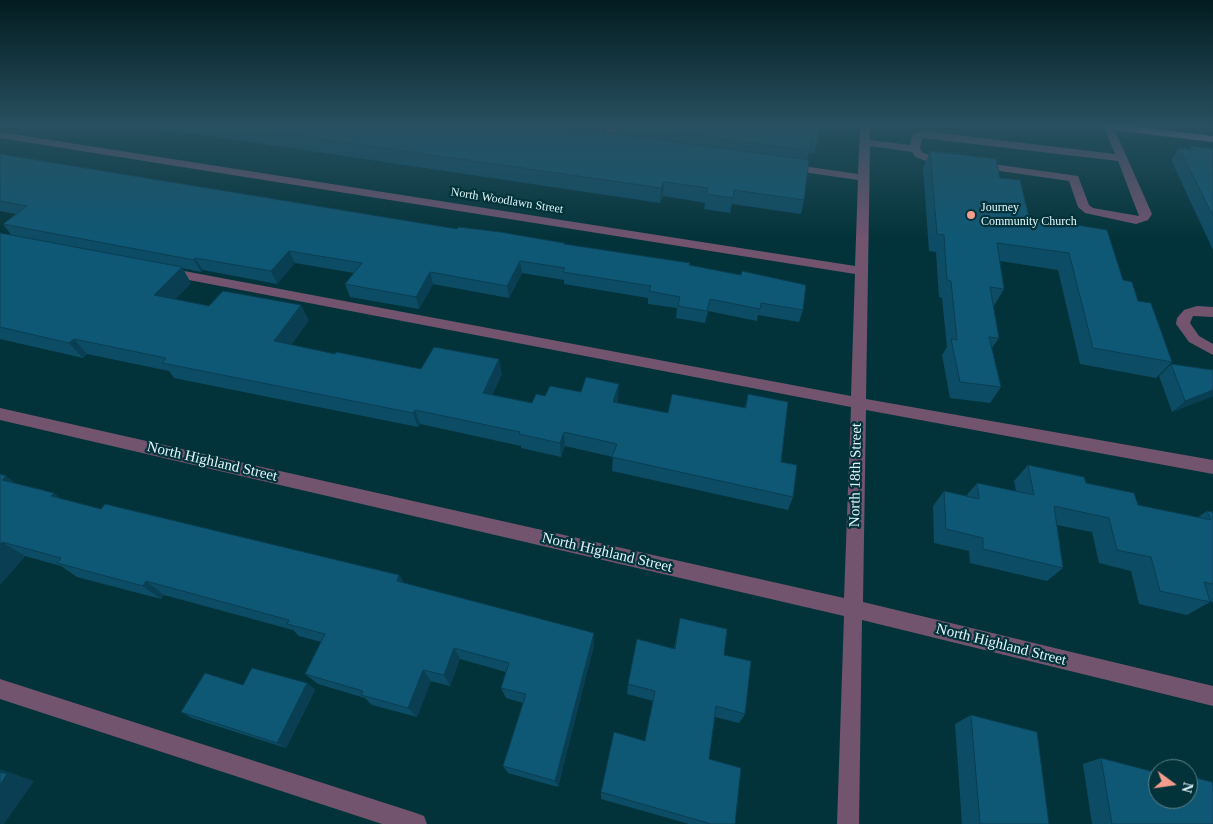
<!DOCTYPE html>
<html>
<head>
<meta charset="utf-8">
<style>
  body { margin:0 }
  #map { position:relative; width:1213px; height:824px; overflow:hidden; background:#03333a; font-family:Georgia,serif }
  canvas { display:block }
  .north { position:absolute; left:1148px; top:759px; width:50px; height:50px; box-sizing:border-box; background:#03333a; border:1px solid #5c8188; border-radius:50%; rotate:104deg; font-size:14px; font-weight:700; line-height:20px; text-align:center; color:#e1f7fc }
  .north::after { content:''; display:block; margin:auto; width:18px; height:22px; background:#f49d8c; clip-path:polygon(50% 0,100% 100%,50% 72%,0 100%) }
</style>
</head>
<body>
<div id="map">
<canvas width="1213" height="824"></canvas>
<div class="north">N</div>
</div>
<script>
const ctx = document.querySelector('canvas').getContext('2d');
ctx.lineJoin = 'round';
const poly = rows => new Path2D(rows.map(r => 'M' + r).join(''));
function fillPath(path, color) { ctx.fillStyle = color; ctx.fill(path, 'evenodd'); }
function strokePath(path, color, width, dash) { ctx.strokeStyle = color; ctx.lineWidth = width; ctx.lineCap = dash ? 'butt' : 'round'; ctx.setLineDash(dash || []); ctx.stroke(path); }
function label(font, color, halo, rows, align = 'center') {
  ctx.font = font + ' Georgia,serif'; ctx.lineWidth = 4.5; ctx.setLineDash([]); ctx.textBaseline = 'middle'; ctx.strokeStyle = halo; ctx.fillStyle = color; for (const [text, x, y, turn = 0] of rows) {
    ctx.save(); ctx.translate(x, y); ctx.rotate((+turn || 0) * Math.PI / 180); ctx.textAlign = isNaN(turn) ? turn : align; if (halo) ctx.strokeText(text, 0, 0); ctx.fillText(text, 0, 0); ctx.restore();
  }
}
fillPath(poly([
  [608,126,618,126,611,142,606,145,601,142,608,126],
  [860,126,870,126,870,140,910,145,913,134,925,131,1115,154,1104,127,1113,126,1152,214,1148,220,1136,224,1085,213,1078,207,1069,181,979,168,974,165,979,162,1078,176,1089,205,1093,208,1139,216,1118,161,922,138,920,149,923,153,950,159,951,161,946,164,926,161,915,157,912,152,870,146,866,399,1213,460,1213,474,866,410,863,602,1213,686,1213,706,862,620,859,824,837,824,844,616,0,420,0,408,844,598,851,407,168,276,162,272,168,268,851,396,855,274,0,138,0,132,855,266,858,180,789,170,784,167,789,164,858,174,860,126],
  [1197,306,1213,307,1213,317,1193,316,1190,323,1199,336,1213,344,1213,355,1189,342,1176,324,1177,318,1184,310,1197,306],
  [0,679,416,813,424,816,427,824,382,824,0,699,0,679]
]), '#73546f');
fillPath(poly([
  [1099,126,1130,126,1213,136,1213,142,1104,129,1099,126]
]), '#b879b0');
fillPath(poly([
  [142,126,606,126,603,132,615,134,615,126,819,126,818,140,814,154,809,153,807,160,804,200,801,214,732,204,730,213,704,209,705,203,663,196,660,203],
  [1191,146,1213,149,1213,250,1171,160,1179,148,1189,150],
  [930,151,1000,178,1029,217,1123,280,1138,301,1172,362,1156,378,1080,364,1058,270,1000,261,1004,289,994,306,993,306,999,338,992,348,1001,387,990,403,950,398,942,355,947,347,942,298,939,297,936,252,929,251,923,168],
  [0,154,457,229,564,243,565,245,690,263,690,266,803,310,799,322,758,315,757,321,708,311,705,323,676,318,677,308,648,304,648,298,564,284,564,280,522,273,509,298,433,284,419,309,350,297,345,284,354,273,295,263,277,284,203,270,201,272,182,268,191,283,175,299,209,306,309,320,291,345,335,354,421,369,502,374,492,395,532,403,545,396,581,392,618,399,617,403,668,413,745,407,748,394,781,462,793,497,788,510,612,471,613,457,565,446,561,457,521,448,521,446,420,424,418,427,174,378,169,371,87,354,83,358,0,339,0,233,12,236,3,224,16,214,0,211],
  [1171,364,1213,396,1172,412,1159,376],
  [1028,465,1086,483,1138,505,1197,518,1207,511,1213,512,1213,602,1210,601,1210,602,1187,615,1139,604,1131,571,1099,563,1092,532,1057,525,1063,568,1047,581,970,563,969,551,934,543,933,506,944,491,966,496,977,483,1016,492,1014,481],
  [0,474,17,484,54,493,61,499,101,509,399,575,404,583,594,645,558,787,508,773,503,766,523,703,506,698,501,688,506,672,460,659,450,686,431,681,417,717,372,705,365,698,318,684,305,674,321,642,299,636,293,630,164,595,161,599,77,577,61,566,25,556,0,585],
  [680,618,724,655,745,714,739,723,715,717,709,759,735,824,689,824,601,799,601,792,645,741,653,701,627,694,628,684,674,649],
  [307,683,315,690,286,748,192,718,181,712,243,685],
  [971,715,1049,824,962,824,955,724],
  [1101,758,1213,824,1092,824,1083,764]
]), '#0d4c65');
fillPath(poly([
  [602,126,606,126,602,136],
  [664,182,663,196,660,203,661,188],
  [289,251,295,263,277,284,271,271],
  [195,258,203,270,201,272,194,260],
  [520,261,522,273,509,298,507,286],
  [182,267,191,283,165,310,154,295],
  [430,272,433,284,419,309,416,297],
  [301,305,309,320,282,356,274,341],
  [74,339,87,354,83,358,69,343],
  [499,359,502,374,486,407,483,393],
  [619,384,618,399,613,416,613,402],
  [1213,390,1213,396,1172,412,1185,401],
  [415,410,420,424,418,427,413,413],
  [564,432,565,446,561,457,560,443],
  [6,476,27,492,2,480],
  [54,493,73,508,51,496],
  [2,542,25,556,0,585,0,545],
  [399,575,407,588,397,581],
  [146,581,164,595,161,599,143,586],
  [594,633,594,645,558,787,555,781],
  [454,648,460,659,450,686,444,675],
  [423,670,431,681,417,717,408,708],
  [307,683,315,690,286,748,277,743],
  [0,769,34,781,4,824,0,824]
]), '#0a3e52');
const building = poly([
  [231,126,558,126,809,160,804,200,734,190,733,198,706,194,708,188,664,182,661,188,231,126],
  [627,126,819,126,818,140,811,139,810,151,627,126],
  [1191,146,1213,149,1213,216,1179,148,1193,150,1191,146],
  [930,151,996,159,1000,178,1020,180,1029,217,1107,230,1123,280,1132,282,1138,301,1151,303,1172,362,1093,348,1069,253,997,243,1004,289,990,287,999,338,989,337,1001,387,960,382,951,339,957,340,951,281,947,280,944,235,937,234,930,151],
  [0,154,457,229,458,227,500,232,564,243,564,244,690,263,689,265,741,275,742,271,806,285,803,310,761,303,760,309,710,299,707,311,678,306,680,297,649,291,651,286,563,272,565,268,520,261,507,286,430,272,416,297,345,284,362,263,289,251,271,271,195,258,194,260,3,224,27,206,0,201,0,154],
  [0,233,182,267,154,295,209,306,223,291,301,305,274,341,335,354,336,352,421,369,434,347,499,359,483,393,532,403,536,394,545,396,550,386,581,392,586,377,619,384,613,402,668,413,672,394,746,408,748,394,788,402,781,462,797,465,793,497,612,457,617,444,564,432,560,443,519,434,520,432,415,410,413,413,162,363,166,358,74,339,69,343,0,327,0,233],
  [1171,364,1213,370,1213,390,1185,401,1171,364],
  [1028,465,1084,477,1086,483,1134,493,1138,505,1211,520,1207,511,1213,512,1213,584,1204,582,1210,602,1160,591,1151,557,1117,550,1109,518,1054,506,1063,568,983,549,983,538,946,529,944,491,979,499,977,483,1034,495,1028,465],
  [0,474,6,476,2,480,54,493,51,496,101,509,105,504,399,575,397,581,594,633,555,781,503,766,526,694,501,688,509,663,454,648,444,675,423,670,408,708,361,695,363,691,305,674,325,634,287,624,289,620,146,581,143,586,57,563,61,558,2,542,0,545,0,474],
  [680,618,727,629,724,655,751,661,745,714,716,706,709,759,741,768,735,824,711,824,601,792,614,732,645,741,655,691,628,684,637,639,675,649,680,618],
  [252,668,307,683,277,743,181,712,205,673,243,685,252,668],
  [971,715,1037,732,1049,824,980,824,971,715],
  [1101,758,1158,773,1158,799,1188,799,1188,776,1212,782,1213,785,1213,824,1112,824,1101,758],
  [0,772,7,774,0,785,0,772]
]);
fillPath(building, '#0f5875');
strokePath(building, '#0a3e52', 1);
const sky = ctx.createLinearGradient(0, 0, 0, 241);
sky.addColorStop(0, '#021c20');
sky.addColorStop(0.52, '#285060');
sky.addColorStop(1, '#28506000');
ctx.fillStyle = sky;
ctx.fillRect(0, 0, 1213, 241);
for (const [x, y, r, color] of [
  [971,215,5,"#f49d8c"]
]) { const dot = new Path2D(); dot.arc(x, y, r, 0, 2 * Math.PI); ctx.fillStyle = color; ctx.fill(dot); strokePath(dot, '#03333a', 2); }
label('12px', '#e1f7fc', '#03333a', [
  ["North Woodlawn Street",507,201,9]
]);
label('12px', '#e1f7fc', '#03333a', [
  ["Journey",981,208],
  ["Community Church",981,222]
], 'left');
label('15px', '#e1f7fc', '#03333a', [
  ["North Highland Street",212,462,13],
  ["North 18th Street",856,475,-89],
  ["North Highland Street",607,553,13],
  ["North Highland Street",1001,645,14]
]);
</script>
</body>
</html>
